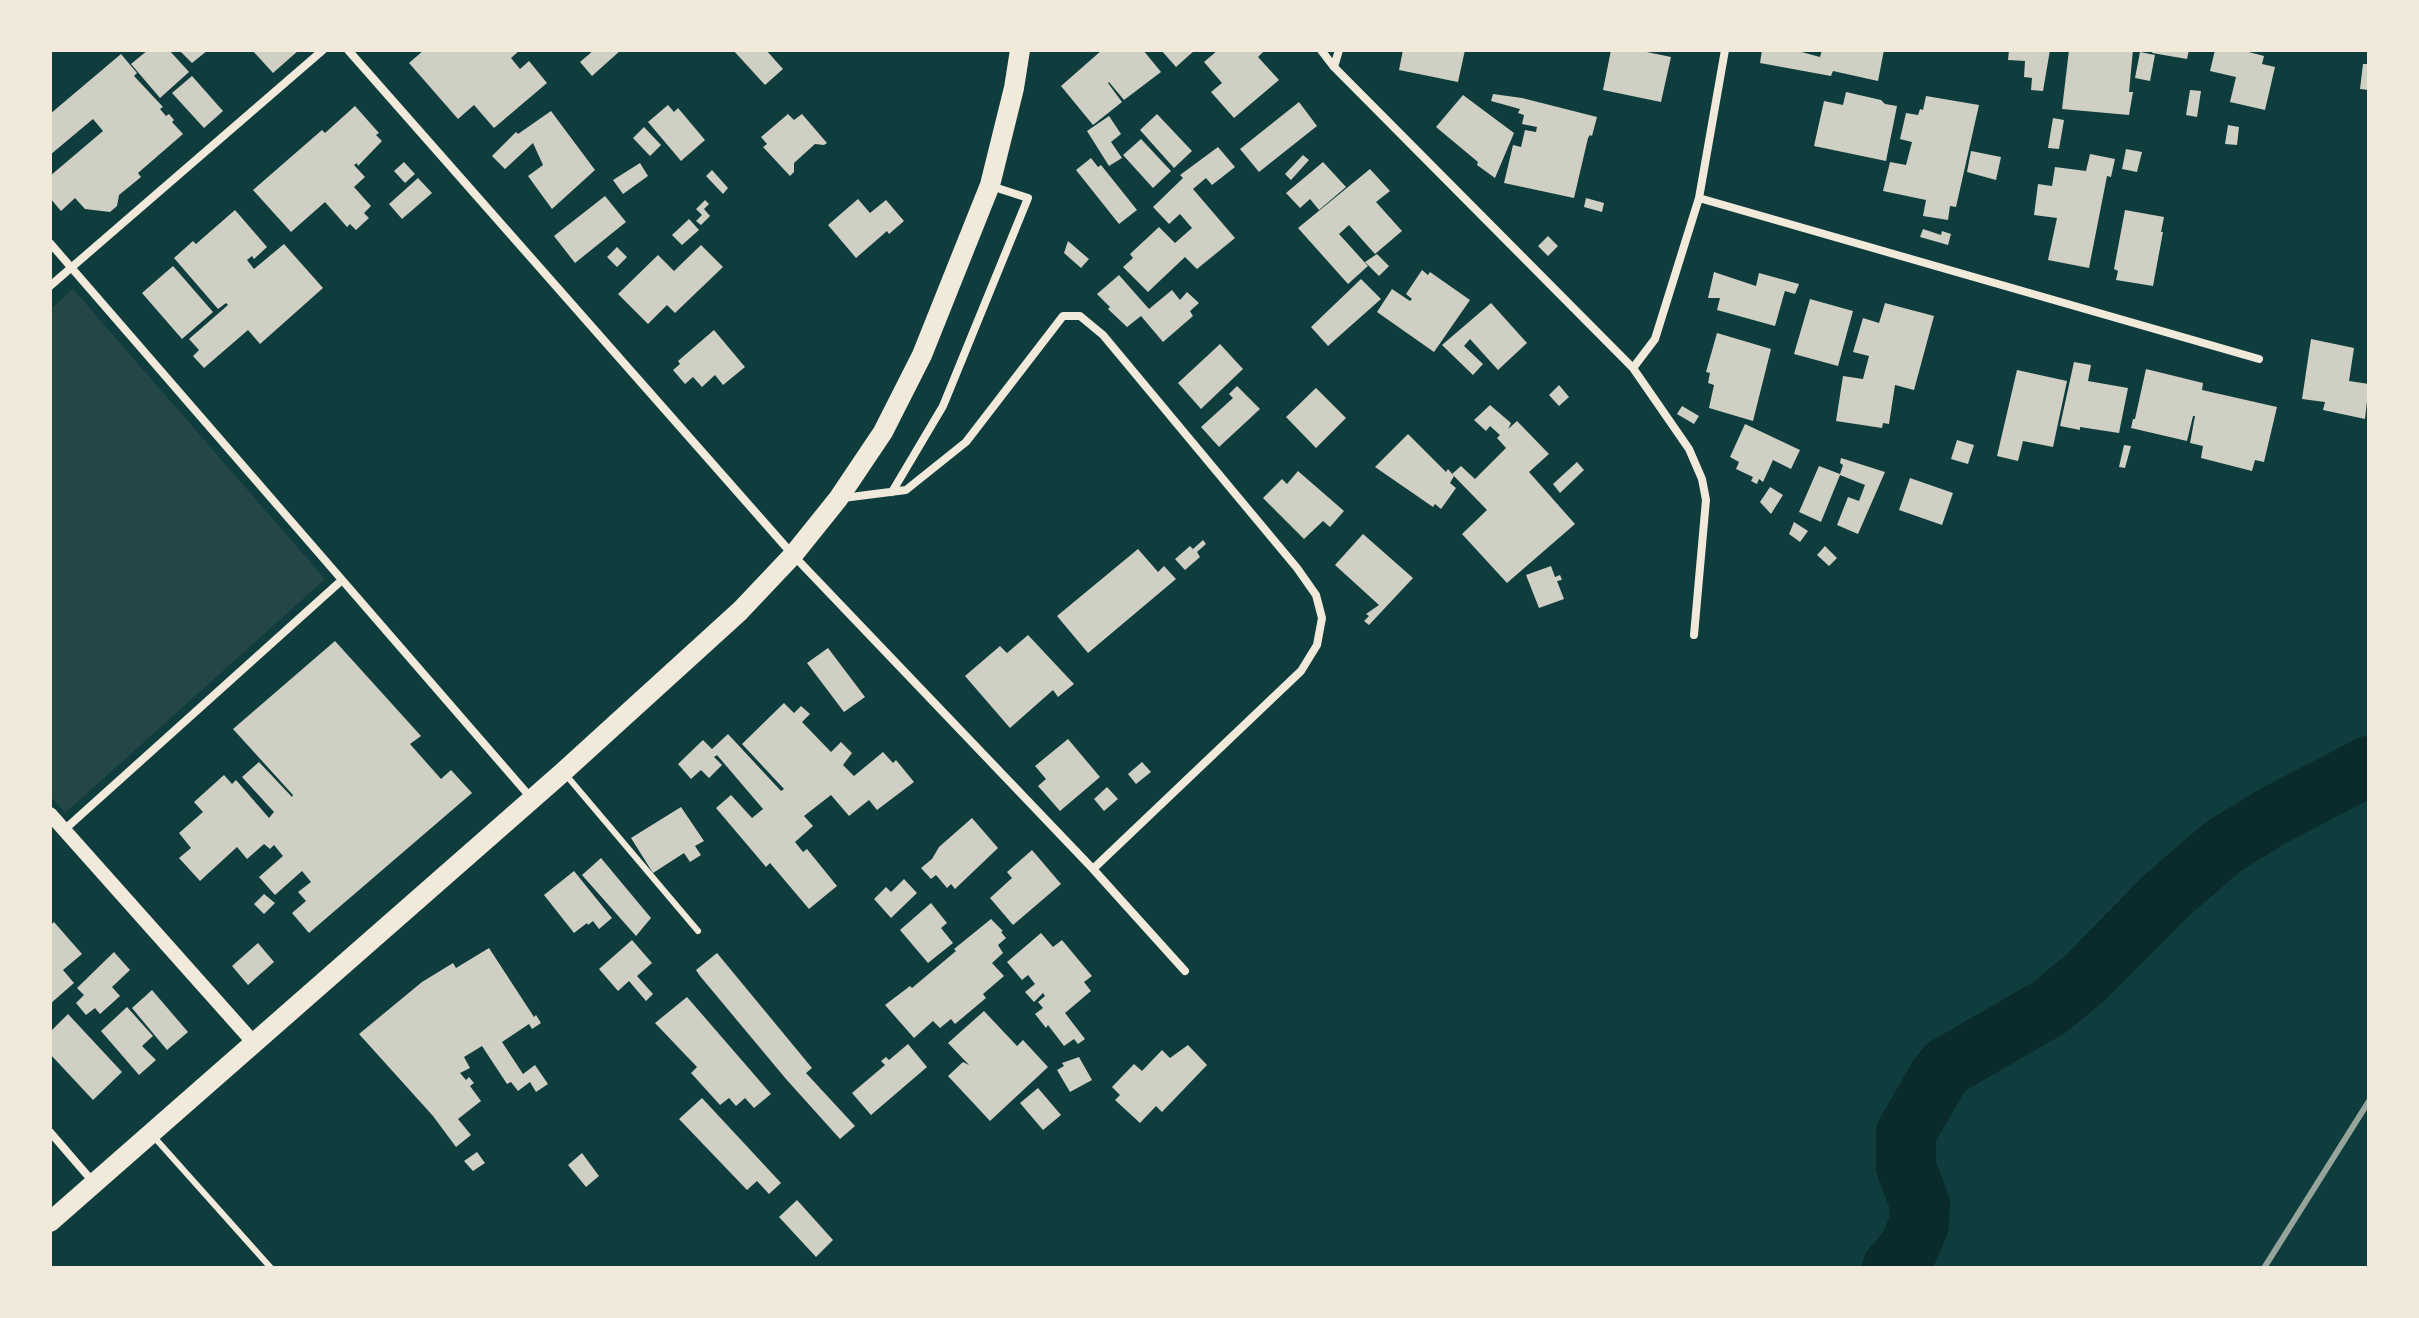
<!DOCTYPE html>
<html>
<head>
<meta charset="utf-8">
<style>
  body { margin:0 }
  #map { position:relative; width:2419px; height:1318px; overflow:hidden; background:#0f3d3e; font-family:Figtree,sans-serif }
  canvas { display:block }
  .frame { position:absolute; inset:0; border:52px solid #f1e9da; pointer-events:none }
</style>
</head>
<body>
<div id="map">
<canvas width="2419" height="1318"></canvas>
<div class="frame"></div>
</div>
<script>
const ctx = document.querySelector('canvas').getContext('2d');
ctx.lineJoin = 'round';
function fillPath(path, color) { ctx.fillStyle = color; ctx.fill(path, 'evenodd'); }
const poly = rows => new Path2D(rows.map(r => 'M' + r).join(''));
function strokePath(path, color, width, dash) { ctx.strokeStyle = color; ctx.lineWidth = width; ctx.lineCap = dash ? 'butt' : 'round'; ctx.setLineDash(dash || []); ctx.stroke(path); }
fillPath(poly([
  [73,289,325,579,65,813,50,796,50,310]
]), '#244646');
strokePath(poly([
  [1892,1268,1909,1248,1919,1224,1920,1204,1906,1167,1906,1133,1939,1076,1948,1066,2050,1007,2085,978,2167,895,2224,846,2273,816,2369,766]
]), '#0a2a2b', 60);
fillPath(poly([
  [148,50,169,50,189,72,160,98,131,64],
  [179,50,208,50,192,63],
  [252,50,299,50,273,73],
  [424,50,520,50,511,58,520,69,529,61,547,83,494,128,474,105,458,119,409,63],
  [594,50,621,50,592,76,580,62],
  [733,50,766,50,783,69,765,85],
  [1102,50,1143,50,1161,72,1124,100,1109,82,1108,83,1122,102,1093,125,1061,86],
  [1161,50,1195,50,1176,67],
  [1218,50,1265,50,1258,57,1279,80,1234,118,1211,92,1222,83,1204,62],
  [1403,50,1465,50,1458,82,1399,70],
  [1611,50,1637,50,1671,57,1661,102,1603,90],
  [1762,50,1794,50,1820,57,1822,50,1884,50,1878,81,1833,71,1831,76,1760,63],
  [2009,50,2050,50,2043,91,2031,90,2032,78,2024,77,2025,61,2008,60],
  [2069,50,2133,50,2129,92,2133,92,2129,115,2062,109],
  [2153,50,2189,50,2187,59,2152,53],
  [2215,50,2241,50,2264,56,2262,64,2275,67,2265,110,2230,102,2236,77,2210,71],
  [2140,52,2155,55,2150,81,2135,78],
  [121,54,137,73,134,76,163,107,160,109,166,116,169,114,174,120,172,122,183,134,138,173,141,177,119,195,117,206,110,212,85,209,75,198,61,211,50,198,50,176,103,131,93,119,50,155,50,114],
  [2363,64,2369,64,2369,90,2360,89],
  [192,76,223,111,204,128,172,93],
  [2190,90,2201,91,2197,117,2186,115],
  [1846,92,1881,100,1885,104,1897,106,1886,161,1814,146,1824,101,1843,105],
  [1493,94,1522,98,1597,117,1592,136,1590,135,1588,138,1574,198,1504,183,1513,145,1521,147,1525,130,1536,132,1537,127,1522,124,1524,115,1518,113,1520,109,1491,101],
  [1463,95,1514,133,1495,178,1477,165,1478,162,1436,127],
  [1926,96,1979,105,1956,207,1950,206,1948,220,1923,216,1926,200,1883,191,1890,162,1906,165,1912,142,1900,139,1906,113,1918,115,1920,109,1923,110],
  [1299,102,1317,126,1259,172,1240,149],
  [668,105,674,112,678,108,705,140,681,161,648,122],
  [355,106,379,133,376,135,382,141,358,166,357,163,354,165,365,177,354,187,371,206,364,213,369,218,356,230,350,224,347,227,325,202,291,232,253,190,322,130,325,133],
  [551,111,595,170,552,209,528,176,543,165,533,143,505,169,492,156,516,132,518,134],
  [788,114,794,120,802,114,827,143,824,145,815,144,794,163,794,172,790,176,763,147,767,144,761,137],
  [1157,114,1192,151,1174,168,1140,130],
  [1109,116,1121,134,1111,142,1122,158,1109,166,1087,131],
  [2053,118,2064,120,2059,149,2048,148],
  [2228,125,2239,127,2237,145,2225,144],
  [644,127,661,145,650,156,633,138],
  [1141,139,1171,171,1153,188,1123,155],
  [1218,147,1235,167,1212,185,1206,178,1193,189,1235,238,1197,269,1185,257,1148,292,1123,267,1133,258,1130,254,1159,227,1175,243,1192,228,1180,214,1169,224,1153,207,1183,178,1180,175],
  [2126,149,2142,152,2137,172,2122,169],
  [1971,151,2001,157,1996,180,1967,172],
  [2090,154,2115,159,2111,177,2107,176,2089,268,2048,260,2057,218,2034,215,2038,184,2052,186,2055,167,2086,171],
  [1303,155,1309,160,1291,180,1285,174],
  [1091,158,1098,167,1101,165,1137,210,1119,224,1076,170],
  [404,162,415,174,405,183,394,171],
  [1323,162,1346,187,1319,210,1310,199,1300,208,1286,193],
  [640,163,648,176,623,194,613,180],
  [1370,169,1390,191,1376,202,1402,231,1375,254,1349,225,1339,234,1368,266,1348,284,1298,228],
  [712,170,728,188,723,194,706,176],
  [418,178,432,193,402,219,389,204],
  [605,196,626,222,575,263,554,236],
  [1586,198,1604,203,1602,212,1584,207],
  [858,199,870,213,886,200,904,221,889,234,887,231,856,258,828,225],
  [705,200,709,204,704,209,710,216,701,225,696,221,702,215,696,209],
  [235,210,267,247,254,259,252,256,247,260,254,269,284,244,323,288,260,344,248,330,204,368,193,356,199,350,189,339,228,305,226,303,218,309,174,258,193,241,196,244],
  [2125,210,2164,217,2161,232,2163,232,2153,286,2116,280,2118,271,2114,269],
  [689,219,699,230,682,245,672,235],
  [1923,229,1941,235,1942,231,1951,234,1948,245,1920,237],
  [1548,236,1558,246,1548,256,1538,246],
  [1068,241,1089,259,1081,268,1064,253],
  [701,245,723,267,675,313,667,305,648,324,618,294,658,255,674,271],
  [617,247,627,257,617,267,607,257],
  [1377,254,1389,266,1379,276,1365,262],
  [173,266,213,312,182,339,142,293],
  [1422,270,1428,275,1430,272,1470,300,1434,352,1377,312,1392,289,1410,301,1412,299,1406,294],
  [1714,272,1756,286,1759,273,1799,284,1795,294,1785,291,1784,294,1775,326,1717,310,1720,298,1708,298],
  [1119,275,1149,309,1172,290,1180,300,1187,292,1199,303,1190,311,1193,316,1163,342,1141,316,1127,327,1108,309,1110,307,1097,294],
  [1361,279,1381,299,1328,346,1311,327],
  [1810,299,1853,311,1838,366,1794,354],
  [1491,303,1527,343,1498,370,1470,339,1464,346,1483,364,1473,375,1442,345],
  [1885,303,1934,316,1914,390,1895,385,1889,424,1883,423,1882,428,1836,421,1843,376,1863,379,1869,356,1853,352,1863,318,1879,323],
  [714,330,745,367,723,385,715,375,702,387,693,377,685,384,673,370,680,364,678,361],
  [1717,333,1771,349,1753,421,1709,408,1714,385,1708,383,1710,373,1706,372],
  [2311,339,2354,348,2349,381,2369,384,2365,419,2323,410,2325,402,2302,399],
  [1220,344,1243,369,1201,409,1178,383],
  [2074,362,2091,365,2088,381,2128,388,2119,433,2080,427,2080,430,2060,426],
  [2146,369,2203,383,2202,390,2277,407,2264,462,2255,460,2252,471,2201,458,2203,446,2190,443,2195,416,2193,416,2187,441,2131,428,2133,419,2135,419],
  [2017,370,2067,381,2053,447,2023,441,2018,461,1997,456],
  [1559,385,1569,397,1559,406,1549,395],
  [1237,386,1260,409,1219,447,1201,427,1233,398,1229,394],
  [1316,388,1346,418,1316,448,1286,417],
  [1490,405,1511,423,1508,429,1517,421,1549,454,1529,472,1575,524,1507,583,1462,534,1487,510,1452,474,1461,466,1475,479,1506,448,1497,438,1500,435,1490,426,1486,431,1474,420],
  [1682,406,1699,416,1694,424,1677,414],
  [1745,424,1800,450,1791,469,1773,460,1763,482,1759,479,1757,484,1751,481,1753,477,1736,469,1739,462,1730,457],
  [1408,434,1446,472,1448,469,1454,476,1450,483,1456,488,1441,509,1435,504,1433,507,1375,467],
  [1957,440,1974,445,1968,464,1951,459],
  [2124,445,2131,446,2125,468,2119,467],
  [1841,458,1885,472,1858,534,1837,525,1848,497,1859,501,1865,485,1840,475,1821,522,1799,512,1819,466,1840,474,1843,465,1840,463],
  [1577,462,1584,470,1560,493,1553,484],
  [1298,471,1344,511,1330,527,1323,521,1304,539,1263,498,1282,479,1287,484],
  [1910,478,1953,493,1942,525,1899,510],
  [1770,487,1783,495,1771,514,1760,502],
  [1794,522,1808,531,1800,542,1789,534],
  [1363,534,1413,578,1369,625,1364,621,1369,616,1366,614,1379,605,1335,565],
  [1203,540,1206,544,1197,552,1200,557,1185,570,1175,559,1190,546,1193,549],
  [1825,546,1837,558,1829,566,1817,555],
  [1138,549,1158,572,1164,566,1176,579,1088,653,1057,616],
  [1551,566,1555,577,1560,575,1562,580,1557,581,1564,599,1539,608,1526,575],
  [1028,635,1074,684,1058,697,1053,690,1010,728,965,676,1000,646,1007,653],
  [335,641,421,736,410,744,441,779,451,770,472,793,309,933,292,913,306,901,298,892,311,882,302,871,275,895,259,877,283,856,274,845,270,849,264,844,247,859,237,847,200,881,179,858,191,848,179,833,203,812,194,802,224,775,232,784,236,780,269,818,274,812,242,777,259,762,292,797,293,795,233,729],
  [828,648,865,697,844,712,807,663],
  [784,703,794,713,801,706,810,714,802,722,831,752,841,742,852,753,843,765,854,776,883,752,893,763,896,760,914,782,877,810,869,800,849,816,831,795,804,816,813,826,795,842,803,852,807,849,837,886,809,909,770,863,766,867,716,808,731,795,752,818,763,809,717,755,714,757,722,765,709,778,701,770,691,779,678,764,703,740,712,749,728,734,781,791,784,789,742,744],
  [1068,739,1100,777,1060,811,1038,786,1046,779,1035,766],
  [1142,762,1151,772,1136,784,1128,774],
  [1107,787,1118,799,1104,811,1094,799],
  [681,807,704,841,695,846,701,855,690,862,684,853,653,873,631,838],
  [972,818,998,848,955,889,951,884,947,888,936,875,931,879,921,868,932,859,939,847],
  [1032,850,1061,884,1013,925,990,898,1012,878,1007,872],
  [601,858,651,918,636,936,582,875],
  [574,871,612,918,599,929,593,921,588,925,587,923,574,933,544,895],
  [904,879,917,893,891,918,874,899,886,887,891,892],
  [264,894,275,903,264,914,254,904],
  [931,903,947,923,941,928,953,943,928,963,900,930],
  [991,919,1003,931,1001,932,1006,938,998,945,1003,953,992,963,1004,976,983,994,986,998,955,1024,951,1019,940,1028,933,1021,914,1038,885,1005,910,986,912,988,956,951,954,949],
  [54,922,82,954,63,970,74,983,50,1004,50,926],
  [1041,933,1053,947,1062,940,1092,976,1084,982,1091,991,1065,1013,1085,1039,1078,1044,1074,1039,1064,1046,1048,1025,1046,1028,1035,1014,1043,1008,1038,1002,1045,996,1043,993,1034,1002,1025,992,1035,984,1028,975,1022,980,1007,962],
  [632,940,652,963,637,976,653,994,646,1001,629,981,618,991,599,969],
  [258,943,274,962,248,985,232,966],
  [489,948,534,1017,536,1015,541,1023,532,1029,529,1024,502,1042,523,1074,535,1065,548,1084,536,1092,530,1082,518,1091,511,1082,507,1084,482,1046,464,1057,470,1068,460,1073,466,1080,469,1077,474,1083,470,1086,481,1101,458,1119,471,1135,456,1147,433,1116,359,1034,422,982,453,963,456,968],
  [114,952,130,970,112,987,120,996,100,1014,95,1008,86,1015,76,1003,84,995,77,988],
  [717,953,812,1068,806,1073,855,1126,840,1139,786,1079,700,976,696,970],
  [152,990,188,1032,167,1050,132,1008],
  [687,997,771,1094,754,1108,745,1098,736,1106,729,1098,720,1105,691,1073,697,1067,655,1023],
  [127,1007,153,1036,142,1046,156,1060,139,1075,101,1031],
  [984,1011,1017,1046,1023,1040,1048,1067,990,1121,948,1076,963,1062,969,1065,948,1043],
  [68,1014,122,1072,93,1100,50,1054,50,1032],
  [908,1044,927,1067,871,1115,852,1093,885,1065,881,1061,886,1057,889,1060],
  [1188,1045,1207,1065,1162,1112,1156,1106,1140,1123,1115,1100,1120,1095,1112,1087,1134,1064,1142,1071,1162,1050,1170,1058],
  [1079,1057,1092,1080,1070,1092,1057,1070,1064,1066,1062,1063],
  [1038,1088,1061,1115,1043,1130,1020,1103],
  [702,1098,781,1183,769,1194,757,1181,747,1190,679,1119],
  [477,1152,485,1163,473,1171,464,1161],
  [582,1153,599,1176,586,1187,568,1165],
  [797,1200,833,1240,816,1257,779,1217]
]), '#cfcfc3');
strokePath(poly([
  [566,775,698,931],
  [154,1137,271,1268]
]), '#f1e9da', 6);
strokePath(poly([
  [348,50,793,555,1093,869,1185,971],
  [1321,50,1334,67,1633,368,1689,449,1702,479,1706,500,1694,635],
  [1334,67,1339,50],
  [1699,198,2259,359],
  [50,243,532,799],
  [50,286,323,50],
  [1633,368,1655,339,1699,198,1725,50],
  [892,492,943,406,1028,198,991,186],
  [843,498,906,490,966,442,1063,316,1080,316,1103,335,1297,568,1316,595,1322,618,1317,645,1301,671,1093,869],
  [64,830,342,580],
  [50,1132,94,1183]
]), '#f1e9da', 8);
strokePath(poly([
  [50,814,254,1043]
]), '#f1e9da', 14);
strokePath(poly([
  [50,1222,563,772,740,611,793,555,838,499,883,432,922,355,990,185,1014,88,1020,50]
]), '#f1e9da', 20);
strokePath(poly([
  [2264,1268,2369,1101]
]), '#97a49c', 6);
</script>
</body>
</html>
